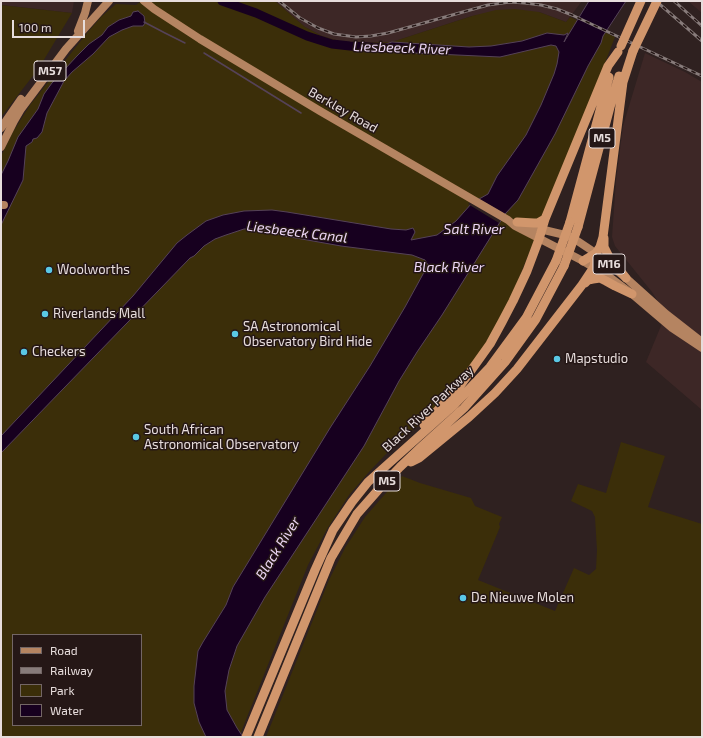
<!DOCTYPE html>
<html>
<head>
<meta charset="utf-8">
<style>
  body { margin:0 }
  #map { position:relative; width:703px; height:738px; overflow:hidden; background:#2f2120; font-family:"Exo 2",sans-serif }
  canvas { display:block }
  .frame { position:absolute; inset:0; border:2px solid #e7dddc; pointer-events:none }
  .legend { position:absolute; left:12px; top:634px; width:130px; height:92px; box-sizing:border-box; background:#251716; border:1px solid #736665; margin:0; padding:5px 7px; list-style:none; font-size:12px; color:#e7dddc }
  .legend li { display:flex; align-items:center; gap:8px; height:20px }
  .legend b { width:20px; border:1px solid #736665 }
  .scale { position:absolute; left:12px; top:20px; width:73px; height:18px; box-sizing:border-box; border:2px solid #e7dddc; border-top:0; padding-left:5px; font-size:12px; line-height:14px; white-space:nowrap; color:#e7dddc; -webkit-text-stroke:3px #251716; paint-order:stroke }
</style>
</head>
<body>
<div id="map">
<canvas width="703" height="738"></canvas>
<div class="frame"></div>
<ul class="legend">
<li><b style="height:5px;background:#b58461"></b>Road</li>
<li><b style="height:5px;background:#877b7a"></b>Railway</li>
<li><b style="height:11px;background:#3b2e09"></b>Park</li>
<li><b style="height:11px;background:#17001f"></b>Water</li>
</ul>
<div class="scale">100 m</div>
</div>
<script>
const ctx = document.querySelector('canvas').getContext('2d');
ctx.lineJoin = 'round';
function fillPath(path, color) { ctx.fillStyle = color; ctx.fill(path, 'evenodd'); }
const poly = rows => new Path2D(rows.map(r => 'M' + r).join(''));
function strokePath(path, color, width, dash) { ctx.strokeStyle = color; ctx.lineWidth = width; ctx.lineCap = dash ? 'butt' : 'round'; ctx.setLineDash(dash || []); ctx.stroke(path); }
function label(font, color, halo, rows, align = 'center') {
  ctx.font = font + ' "Exo 2",sans-serif'; ctx.lineWidth = 3; ctx.setLineDash([]); ctx.textBaseline = 'middle'; ctx.strokeStyle = halo; ctx.fillStyle = color; for (const [text, x, y, turn = 0] of rows) {
    ctx.save(); ctx.translate(x, y); ctx.rotate((+turn || 0) * Math.PI / 180); ctx.textAlign = isNaN(turn) ? turn : align; if (halo) ctx.strokeText(text, 0, 0); ctx.fillText(text, 0, 0); ctx.restore();
  }
}
fillPath(poly([
  [1,1,74,1,72,13,1,5],
  [275,1,582,1,566,22,539,12,472,16,392,42,355,43,339,41,322,36,305,27],
  [688,1,702,1,702,13],
  [645,53,685,72,702,82,702,342,666,314,652,292,615,246,612,237,616,180,623,126],
  [663,321,702,348,702,410,646,362]
]), '#3d2726');
fillPath(poly([
  [141,1,275,1,305,27,322,36,339,41,355,43,392,42,472,16,496,10,515,9,539,12,566,22,570,17,615,37,594,91,517,283,504,312,487,342,468,369,442,401,421,423,386,454,368,473,349,495,327,529,308,565,239,737,1,737,1,156,13,132,30,105,87,33,101,17,116,4,136,5],
  [13,635,141,635,141,725,13,725],
  [1,5,72,13,39,68,1,117],
  [621,442,665,456,648,507,702,524,702,737,266,737,329,580,345,548,365,517,385,494,402,476,420,483,471,498,475,506,502,517,499,524,500,527,478,580,555,611,574,568,589,575,596,569,597,550,595,517,592,511,571,501,578,484,606,493]
]), '#3b2e09');
const water = poly([
  [589,1,626,1,603,36,601,43,588,66,555,134,518,200,505,214,442,315,417,352,399,381,364,446,265,597,237,646,229,670,225,691,227,710,237,728,243,737,206,737,199,722,194,703,194,686,198,651,203,642,226,605,233,587,330,428,370,366,405,307,428,265,425,260,412,255,341,246,285,236,264,230,254,230,253,229,244,229,226,235,215,239,204,246,194,256,190,258,1,453,1,436,133,296,177,243,187,235,206,221,223,215,244,211,272,210,287,212,391,229,406,230,413,228,415,232,411,240,437,235,456,221,472,203,488,194,497,176,526,135,541,105,554,74,557,64,559,52,556,46,551,45,500,57,393,52,376,47,392,42,469,47,491,46,522,41,547,33,564,35,568,33,564,42,589,1],
  [138,11,144,16,145,23,143,26,133,26,122,30,109,37,93,54,72,72,64,81,47,113,42,132,37,138,33,139,32,142,26,146,23,180,1,225,1,175,8,161,18,137,38,109,44,94,52,83,77,56,89,44,102,35,108,27,119,20,131,16,133,12,138,11]
]);
fillPath(water, '#17001f');
strokePath(water, '#554258', 1);
fillPath(poly([
  [478,198,505,214,499,223,468,204,471,201]
]), '#2f2120');
strokePath(poly([
  [144,22,165,33,185,43],
  [204,53,301,113]
]), '#554258', 1.5);
strokePath(poly([
  [222,1,256,13,307,36,332,44,350,46,387,48]
]), '#17001f', 9);
strokePath(poly([
  [144,1,154,9,200,39,320,111,439,180,508,220,515,226,583,261,608,276,632,294,672,328,702,348],
  [78,31,85,13,88,1],
  [1,128,21,99],
  [1,147,14,121,21,109,66,49,109,1],
  [1,205,4,205],
  [523,225,565,235,573,238,591,250,626,278,666,314,702,342]
]), '#b58461', 8);
strokePath(poly([
  [517,222,534,223,538,223,545,219],
  [570,222,609,77],
  [578,227,613,96,619,76],
  [604,238,604,247,609,257,626,278],
  [583,261,596,253,600,247,603,237,623,82,633,51],
  [585,283,588,280,593,279,600,278,606,281,615,286,632,294],
  [424,425,460,386,490,344,502,322,513,301,527,271,539,239,545,219,608,66,618,52],
  [411,462,419,458,469,417,495,393,517,369,582,285,594,267,596,253],
  [246,737,315,570,333,530,352,502,368,482,454,405,490,367,526,318,556,261],
  [258,737,331,558,357,514,379,489,400,467,420,448,464,408,505,362,536,319,564,266]
]), '#d1966c', 9);
const rail = poly([
  [279,1,300,18,318,28,334,34,356,37,371,36,388,33,488,5,510,2,525,3,541,5,557,9,572,15,702,76],
  [656,1,702,41],
  [674,1,702,26]
]);
strokePath(rail, '#877b7a', 3);
strokePath(rail, '#251716', 1.5, [4.5]);
strokePath(poly([
  [621,46,641,1],
  [633,51,657,1],
  [556,261,570,222],
  [564,266,578,227]
]), '#d1966c', 9);
for (const [x, y, r, color] of [
  [49,270,4,"#5ac8e5"],
  [45,314,4,"#5ac8e5"],
  [235,334,4,"#5ac8e5"],
  [24,352,4,"#5ac8e5"],
  [557,359,4,"#5ac8e5"],
  [136,437,4,"#5ac8e5"],
  [463,598,4,"#5ac8e5"]
]) { const dot = new Path2D(); dot.arc(x, y, r, 0, 2 * Math.PI); ctx.fillStyle = color; ctx.fill(dot); strokePath(dot, '#251716', 1.5); }
for (const [x, y, w] of [
  [50,71,32],
  [602,138,26],
  [609,264,32],
  [387,481,26]
]) { const box = new Path2D(); box.roundRect(x - w / 2, y - 10, w, 20, 3); ctx.fillStyle = '#251716'; ctx.fill(box); strokePath(box, '#e7dddc', 1); }
label('bold 12px', '#e7dddc', null, [
  ["M57",50,71],
  ["M5",602,138],
  ["M16",609,264],
  ["M5",387,481]
]);
label('13px', '#e7dddc', '#251716', [
  ["Berkley Road",343,110,30],
  ["Black River Parkway",428,409,-43]
]);
label('13px', '#e7dddc', '#251716', [
  ["Woolworths",57,270],
  ["Riverlands Mall",53,314],
  ["SA Astronomical",243,327],
  ["Observatory Bird Hide",243,342],
  ["Checkers",32,352],
  ["Mapstudio",565,359],
  ["South African",144,430],
  ["Astronomical Observatory",144,445],
  ["De Nieuwe Molen",471,598]
], 'left');
label('italic 14px', '#ecd6f5', '#251716', [
  ["Liesbeeck River",402,48,2],
  ["Salt River",474,229],
  ["Liesbeeck Canal",297,232,7],
  ["Black River",449,267],
  ["Black River",278,548,-58]
]);
</script>
</body>
</html>
